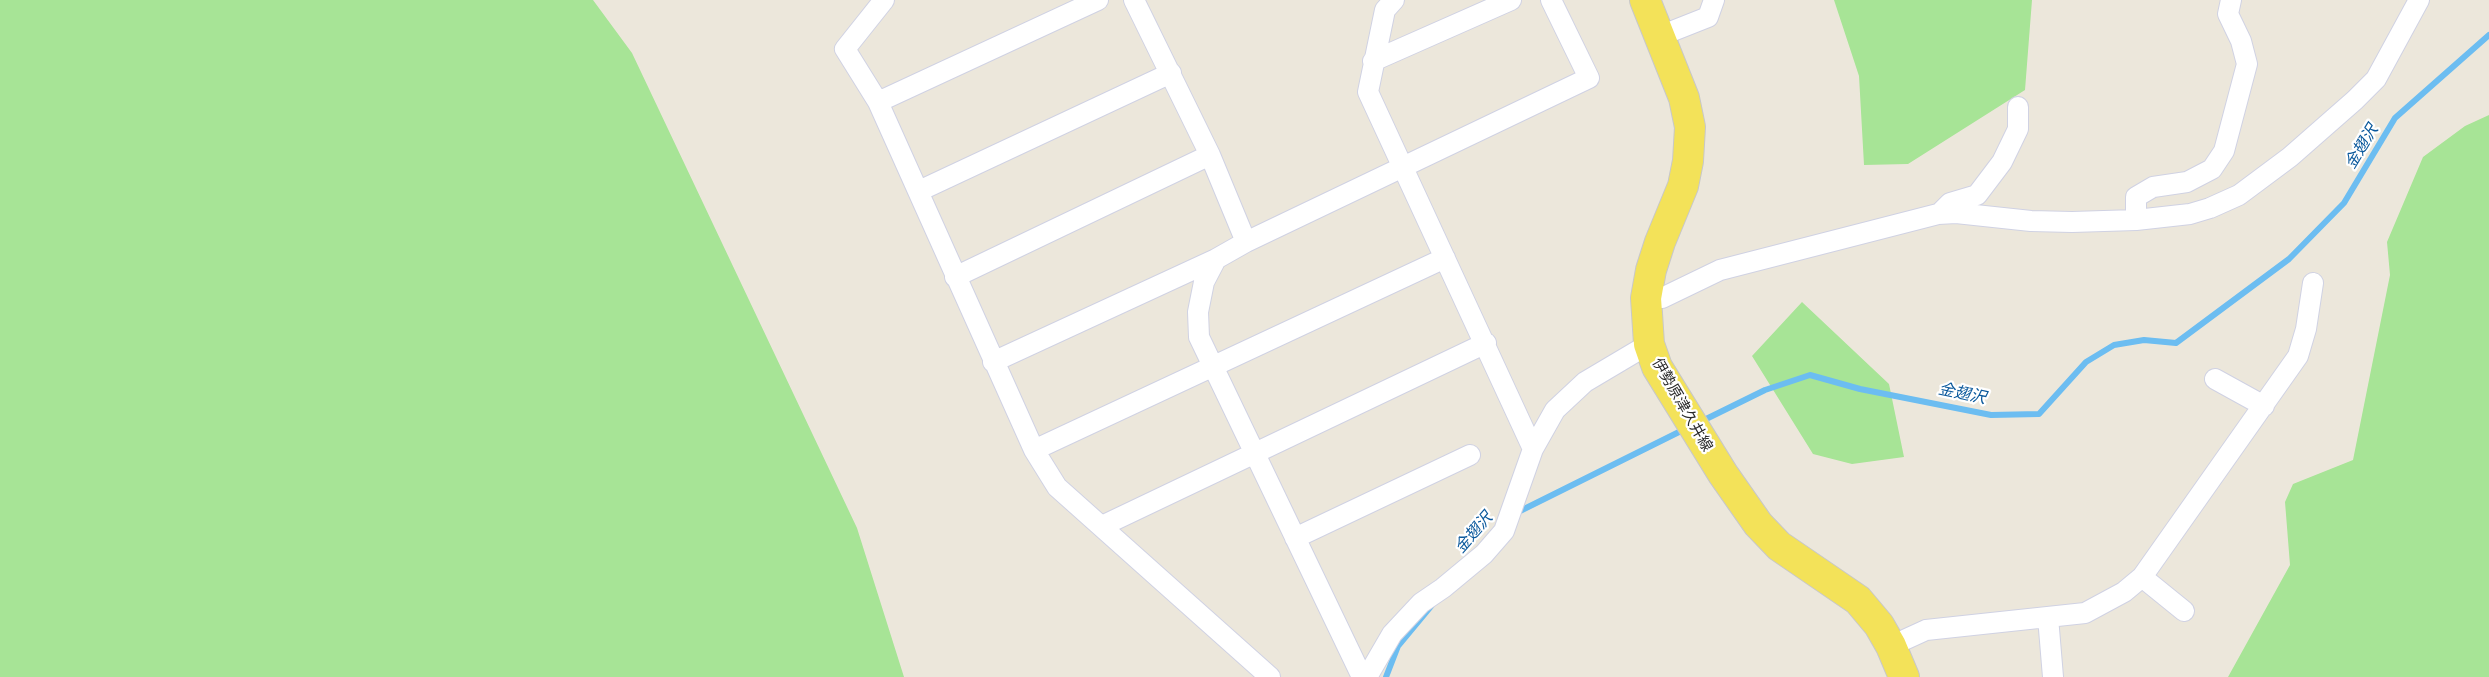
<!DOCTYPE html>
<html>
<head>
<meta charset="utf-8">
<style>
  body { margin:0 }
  canvas { display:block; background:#ece7db }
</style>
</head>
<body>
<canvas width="2489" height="677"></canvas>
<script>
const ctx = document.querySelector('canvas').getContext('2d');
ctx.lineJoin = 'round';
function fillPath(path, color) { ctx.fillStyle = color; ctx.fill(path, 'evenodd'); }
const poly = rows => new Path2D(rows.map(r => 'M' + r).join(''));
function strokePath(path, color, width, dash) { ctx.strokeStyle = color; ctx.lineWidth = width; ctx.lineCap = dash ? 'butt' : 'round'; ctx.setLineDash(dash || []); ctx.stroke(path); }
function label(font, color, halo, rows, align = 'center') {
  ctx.font = font + ' "Fira Sans Condensed","Noto Sans JP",sans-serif'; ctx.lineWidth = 4.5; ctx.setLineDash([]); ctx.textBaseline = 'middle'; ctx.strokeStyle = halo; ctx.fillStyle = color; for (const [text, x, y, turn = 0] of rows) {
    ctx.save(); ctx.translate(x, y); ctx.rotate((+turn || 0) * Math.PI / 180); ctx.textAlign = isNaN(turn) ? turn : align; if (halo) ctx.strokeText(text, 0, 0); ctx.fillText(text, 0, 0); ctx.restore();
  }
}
fillPath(poly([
  [0,0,593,0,632,53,857,528,904,677,0,677],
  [1834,0,2032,0,2025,90,1908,164,1864,165,1859,76],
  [2489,115,2489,677,2228,677,2290,565,2285,502,2293,484,2353,460,2390,275,2387,242,2423,157,2465,126],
  [1802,302,1889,384,1904,457,1852,464,1813,454,1752,356]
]), '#a7e496');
strokePath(poly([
  [1700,422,1765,390,1810,375,1860,389,1991,415,2039,414,2086,362,2114,345,2144,340,2176,343,2289,259,2344,203,2395,118,2489,35],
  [1514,514,1685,429],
  [1386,677,1398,646,1432,605]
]), '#6cbdf1', 6);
const street = poly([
  [884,0,845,49,878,102,1034,450,1057,487,1270,677],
  [1134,0,1210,155,1246,242],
  [1394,0,1385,10,1368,92,1533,449],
  [1660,36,1708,17,1714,0],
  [1373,61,1511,0],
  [878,102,1098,0],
  [919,191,1171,73],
  [1939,214,1950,203,1977,195,2002,162,2018,129,2018,107],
  [2136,220,2136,197,2153,187,2187,182,2212,169,2224,151,2247,64,2241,41,2228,14,2231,0],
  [955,277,1210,155],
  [1646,298,1662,298,1720,270,1938,214,1956,213,2031,221,2072,222,2136,220,2190,214,2210,208,2239,195,2290,157,2355,100,2376,79,2419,0],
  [993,362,1216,259],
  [2215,379,2264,406],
  [1034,450,1445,258],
  [1102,526,1486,343],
  [1295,538,1470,455],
  [2142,577,2184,611],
  [2048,617,2053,677],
  [1891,646,1926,630,2085,613,2124,592,2142,577,2298,356,2306,329,2313,283],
  [1362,677,1199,337,1198,312,1204,282,1216,259,1246,242,1589,78,1551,0],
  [1367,677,1392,634,1421,603,1443,588,1484,554,1504,531,1533,449,1555,410,1585,382,1649,344]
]);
const primary = poly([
  [1645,0,1684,98,1690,127,1688,161,1683,186,1660,242,1651,270,1646,298,1649,344,1657,367,1723,474,1758,524,1779,546,1858,600,1879,625,1891,646,1904,677]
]);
strokePath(street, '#d0d2e3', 22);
strokePath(primary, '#c8c8c8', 32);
strokePath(street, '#fff', 20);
strokePath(primary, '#f3e259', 30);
label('15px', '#2a2a2a', '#fff', [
  ["伊勢原津久井線",1682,405,60]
]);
label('italic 16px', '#0b599c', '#fff', [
  ["金翅沢",2362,147,-59],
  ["金翅沢",1962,394,12],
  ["金翅沢",1474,533,-49]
]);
</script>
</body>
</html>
